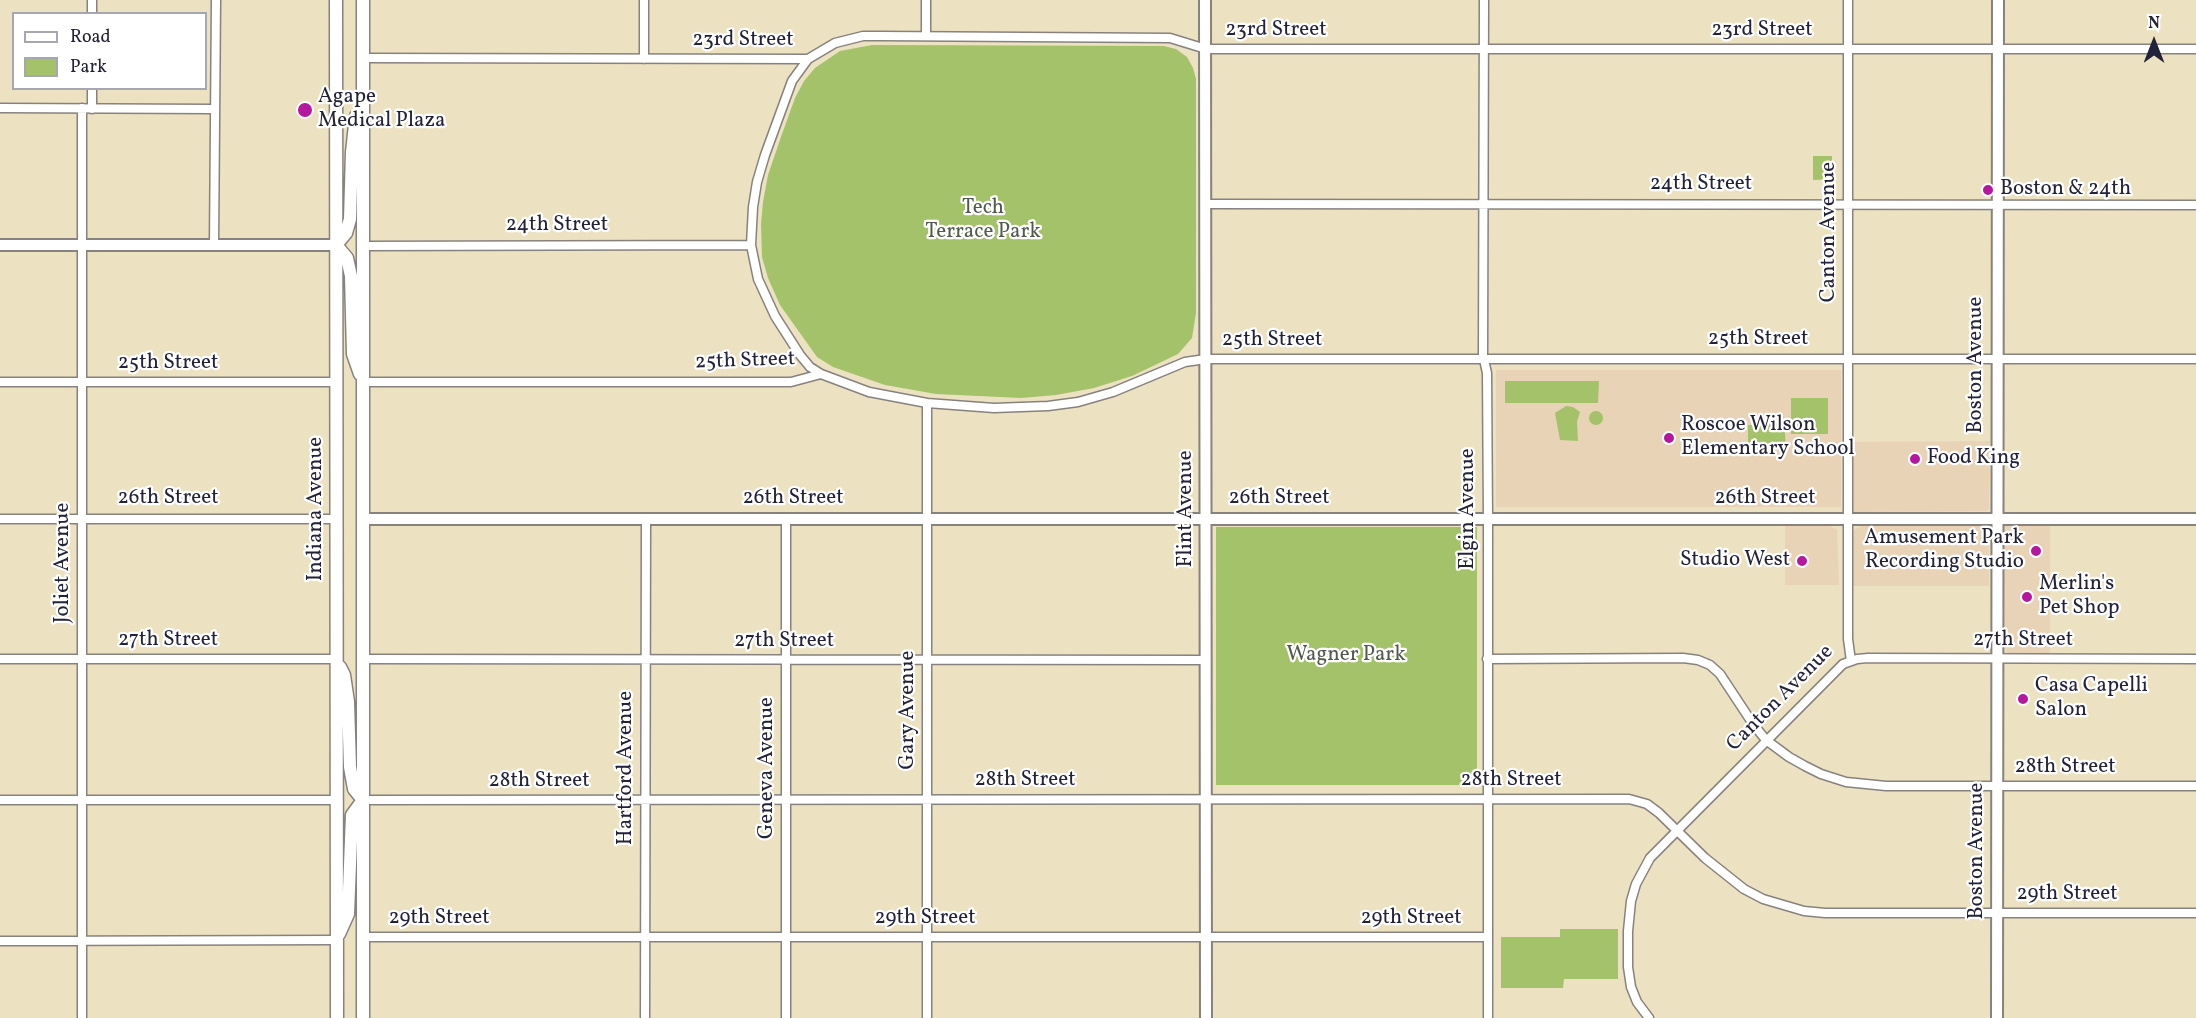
<!DOCTYPE html>
<html>
<head>
<meta charset="utf-8">
<style>
  body { margin:0 }
  #map { position:relative; width:2196px; height:1018px; overflow:hidden; background:#ece1c1; font-family:Vollkorn,serif }
  canvas { display:block }
  .legend { position:absolute; left:12px; top:12px; width:195px; height:78px; box-sizing:border-box; background:#fff; border:2px solid #a7a7b1; margin:0; padding:8px 10px; list-style:none; font-size:18px; color:#22223b }
  .legend li { display:flex; align-items:center; gap:12px; height:30px }
  .legend b { width:30px; border:2px solid #a7a7b1 }
  .north { position:absolute; left:2124px; top:12px; width:60px; height:60px; -webkit-text-stroke:4px #fff; paint-order:stroke; rotate:0deg; font-size:16px; font-weight:700; line-height:24px; text-align:center; color:#22223b }
  .north::after { content:''; display:block; margin:auto; width:21px; height:27px; background:#22223b; clip-path:polygon(50% 0,100% 100%,50% 72%,0 100%) }
</style>
</head>
<body>
<div id="map">
<canvas width="2196" height="1018"></canvas>
<ul class="legend">
<li><b style="height:8px;background:#fff"></b>Road</li>
<li><b style="height:16px;background:#a4c26a"></b>Park</li>
</ul>
<div class="north">N</div>
</div>
<script>
const ctx = document.querySelector('canvas').getContext('2d');
ctx.lineJoin = 'round';
function fillPath(path, color) { ctx.fillStyle = color; ctx.fill(path, 'evenodd'); }
const poly = rows => new Path2D(rows.map(r => 'M' + r).join(''));
function strokePath(path, color, width, dash) { ctx.strokeStyle = color; ctx.lineWidth = width; ctx.lineCap = dash ? 'butt' : 'round'; ctx.setLineDash(dash || []); ctx.stroke(path); }
function label(font, color, halo, rows, align = 'center') {
  ctx.font = font + ' Vollkorn,serif'; ctx.lineWidth = 4.5; ctx.setLineDash([]); ctx.textBaseline = 'middle'; ctx.strokeStyle = halo; ctx.fillStyle = color; for (const [text, x, y, turn = 0] of rows) {
    ctx.save(); ctx.translate(x, y); ctx.rotate((+turn || 0) * Math.PI / 180); ctx.textAlign = isNaN(turn) ? turn : align; if (halo) ctx.strokeText(text, 0, 0); ctx.fillText(text, 0, 0); ctx.restore();
  }
}
fillPath(poly([
  [1496,370,1841,370,1841,507,1496,507],
  [1990,441,1989,508,1987,511,1855,512,1852,510,1851,442],
  [2050,524,2050,653,2008,653,2004,647,2004,529,2005,526,2009,525],
  [1785,525,1828,525,1837,530,1839,585,1785,585],
  [1864,525,1987,526,1989,528,1989,586,1851,586,1851,536,1855,529]
]), '#e8d3b7');
fillPath(poly([
  [872,45,1164,46,1176,49,1187,57,1193,68,1196,79,1196,313,1192,338,1178,354,1132,376,1094,388,1056,395,1021,398,936,394,885,385,833,367,817,357,780,305,768,278,762,257,761,224,763,202,768,175,782,134,795,98,804,81,815,68,840,51],
  [1813,156,1832,156,1832,179,1813,180],
  [1505,381,1599,381,1598,403,1505,403],
  [1791,398,1828,398,1828,434,1791,434],
  [1566,406,1573,407,1580,412,1577,422,1578,441,1560,440,1555,413],
  '1589 418a7 7 0 1 1 14 0a7 7 0 1 1-14 0Z',
  [1784,424,1786,447,1748,447,1748,425],
  [1216,527,1477,527,1477,785,1216,785],
  [1560,929,1618,929,1618,979,1564,979,1563,988,1501,988,1501,937,1560,937]
]), '#a4c26a');
const minor = poly([
  [644,0,644,59],
  [926,0,926,36],
  [1484,0,1483,355,1487,373,1488,519,1488,1018],
  [1848,0,1848,639,1851,661],
  [92,14,92,0],
  [363,58,808,59,835,43,863,36,880,36,1170,38,1206,49,2196,49],
  [808,59,792,81,765,155,757,182,753,207,751,245,758,279,775,316,800,355,810,367,821,374],
  [92,88,92,109],
  [0,108,214,109],
  [82,108,82,1018],
  [1205,204,2196,205],
  [214,245,216,0],
  [363,246,751,245],
  [0,382,337,382],
  [363,382,791,382,821,374,869,392,927,403,994,408,1048,406,1078,402,1113,392,1185,362,1206,359,2196,359],
  [927,403,927,1018],
  [0,519,337,519],
  [786,519,786,1018],
  [0,659,337,659],
  [363,659,1206,660],
  [1487,659,1683,658,1698,660,1710,665,1720,674,1753,724,1766,740,1789,757,1805,766,1821,774,1846,782,1886,786,2196,786],
  [0,800,337,800],
  [363,800,1629,799,1647,804,1659,813,1705,858,1744,889,1763,899,1804,911,1825,913,2196,913],
  [363,937,1488,937],
  [0,941,337,940],
  [645,1018,646,519],
  [1649,1018,1637,1002,1631,987,1628,967,1628,931,1631,901,1636,884,1650,858,1843,664,1857,659,1868,658,2196,659]
]);
const tertiary = poly([
  [1205,0,1206,1018],
  [0,245,336,245],
  [363,519,2196,519],
  [1997,1018,1998,0]
]);
const secondary = poly([
  [336,0,337,1018],
  [363,0,363,1018],
  [356,116,352,152,350,219,346,233,336,245,347,258,351,276,353,354,360,374],
  [339,934,348,914,352,815,363,800,354,789,350,767,348,702,344,675,340,667]
]);
strokePath(minor, '#87827e', 11);
strokePath(tertiary, '#87827e', 14);
strokePath(secondary, '#87827e', 15);
strokePath(minor, '#fff', 8);
strokePath(tertiary, '#fff', 10);
strokePath(secondary, '#fff', 12);
for (const [x, y, r, color] of [
  [305,110,8,"#b5179e"],
  [1988,190,6,"#b5179e"],
  [1669,438,6,"#b5179e"],
  [1915,459,6,"#b5179e"],
  [2036,551,6,"#b5179e"],
  [1802,561,6,"#b5179e"],
  [2027,597,6,"#b5179e"],
  [2023,699,6,"#b5179e"]
]) { const dot = new Path2D(); dot.arc(x, y, r, 0, 2 * Math.PI); ctx.fillStyle = color; ctx.fill(dot); strokePath(dot, '#fff', 2); }
label('21px', '#22223b', '#fff', [
  ["23rd Street",1276,31],
  ["23rd Street",1762,31],
  ["23rd Street",743,41],
  ["24th Street",1701,185],
  ["24th Street",557,226],
  ["Canton Avenue",1830,232,-90],
  ["25th Street",1758,340],
  ["25th Street",1272,341],
  ["25th Street",745,362,-2],
  ["25th Street",168,364],
  ["Boston Avenue",1977,365,-90],
  ["26th Street",168,499],
  ["26th Street",793,499],
  ["26th Street",1279,499],
  ["26th Street",1765,499],
  ["Indiana Avenue",317,509,-90],
  ["Flint Avenue",1187,509,-90],
  ["Elgin Avenue",1469,509,-90],
  ["Joliet Avenue",64,563,-90],
  ["27th Street",168,641],
  ["27th Street",2023,641],
  ["27th Street",784,642],
  ["Canton Avenue",1781,699,-45],
  ["Gary Avenue",909,710,-90],
  ["Hartford Avenue",627,768,-90],
  ["Geneva Avenue",768,768,-90],
  ["28th Street",2065,768],
  ["28th Street",1025,781],
  ["28th Street",1511,781],
  ["28th Street",539,782],
  ["Boston Avenue",1978,851,-90],
  ["29th Street",2067,895],
  ["29th Street",439,919],
  ["29th Street",925,919],
  ["29th Street",1411,919]
]);
label('21px', '#22223b', '#fff', [
  ["Agape",318,98],
  ["Medical Plaza",318,122],
  ["Boston & 24th",2000,190],
  ["Roscoe Wilson",1681,426],
  ["Elementary School",1681,450],
  ["Food King",1927,459],
  ["Amusement Park",2024,539,"right"],
  ["Recording Studio",2024,563,"right"],
  ["Studio West",1790,561,"right"],
  ["Merlin's",2039,585],
  ["Pet Shop",2039,609],
  ["Casa Capelli",2035,687],
  ["Salon",2035,711]
], 'left');
label('21px', '#505a4b', '#fff', [
  ["Tech",983,209],
  ["Terrace Park",983,233],
  ["Wagner Park",1346,656]
]);
</script>
</body>
</html>
